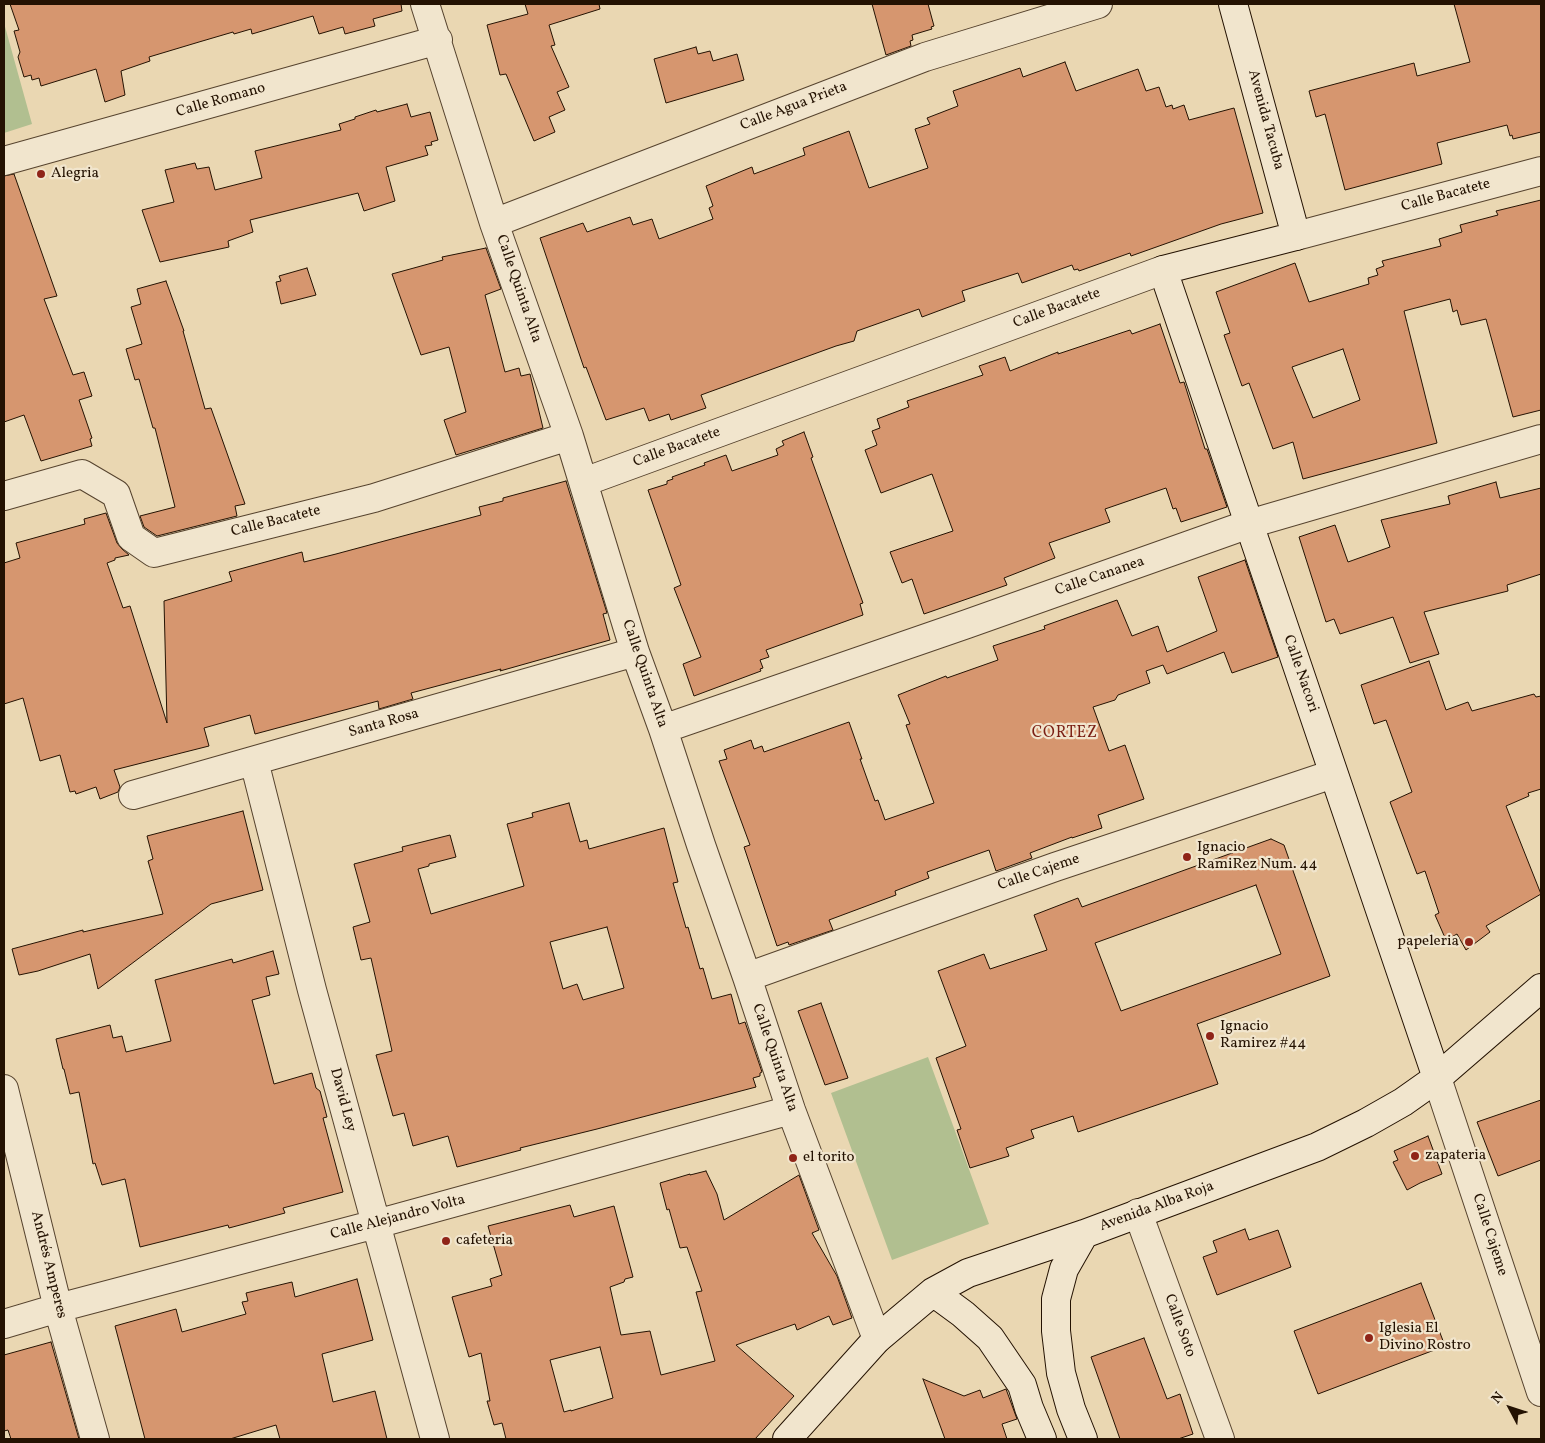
<!DOCTYPE html>
<html>
<head>
<meta charset="utf-8">
<style>
  body { margin:0 }
  #map { position:relative; width:1545px; height:1443px; overflow:hidden; background:#ead7b2; font-family:Vollkorn,serif }
  canvas { display:block }
  .frame { position:absolute; inset:0; border:5px solid #241202; pointer-events:none }
  .north { position:absolute; left:1485px; top:1383px; width:50px; height:50px; -webkit-text-stroke:4px #f1e5cd; paint-order:stroke; rotate:310deg; font-size:14px; font-weight:700; line-height:20px; text-align:center; color:#241202 }
  .north::after { content:''; display:block; margin:auto; width:18px; height:22px; background:#241202; clip-path:polygon(50% 0,100% 100%,50% 72%,0 100%) }
</style>
</head>
<body>
<div id="map">
<canvas width="1545" height="1443"></canvas>
<div class="frame"></div>
<div class="north">N</div>
</div>
<script>
const ctx = document.querySelector('canvas').getContext('2d');
ctx.lineJoin = 'round';
function fillPath(path, color) { ctx.fillStyle = color; ctx.fill(path, 'evenodd'); }
const poly = rows => new Path2D(rows.map(r => 'M' + r).join(''));
function strokePath(path, color, width, dash) { ctx.strokeStyle = color; ctx.lineWidth = width; ctx.lineCap = dash ? 'butt' : 'round'; ctx.setLineDash(dash || []); ctx.stroke(path); }
function label(font, color, halo, rows, align = 'center') {
  ctx.font = font + ' Vollkorn,serif'; ctx.lineWidth = 4.5; ctx.setLineDash([]); ctx.textBaseline = 'middle'; ctx.strokeStyle = halo; ctx.fillStyle = color; for (const [text, x, y, turn = 0] of rows) {
    ctx.save(); ctx.translate(x, y); ctx.rotate((+turn || 0) * Math.PI / 180); ctx.textAlign = isNaN(turn) ? turn : align; if (halo) ctx.strokeText(text, 0, 0); ctx.fillText(text, 0, 0); ctx.restore();
  }
}
fillPath(poly([
  [4,23,32,124,4,133],
  [928,1057,989,1224,892,1260,831,1093]
]), '#b1bf90');
const building = poly([
  [10,4,401,4,402,11,373,19,375,26,345,34,343,27,319,34,313,16,252,34,251,29,234,34,233,32,199,42,149,57,150,61,121,71,125,95,105,102,96,69,41,86,39,78,32,80,31,75,24,77,18,57,20,52,14,31,19,30,10,4],
  [525,4,599,4,600,9,549,25,555,45,551,46,569,87,557,92,565,110,549,117,555,132,534,141,506,74,500,75,487,25,528,14,525,4],
  [872,4,928,4,934,26,931,27,932,29,912,35,913,40,910,41,911,46,886,55,872,4],
  [1454,4,1541,4,1541,132,1513,139,1512,135,1510,136,1507,125,1437,143,1442,164,1345,190,1325,114,1316,117,1309,91,1414,63,1417,76,1470,62,1454,4],
  [696,47,698,54,710,51,713,61,737,54,744,80,666,103,654,59,696,47],
  [1065,62,1076,91,1138,69,1146,91,1159,87,1166,107,1172,105,1173,109,1184,105,1189,120,1234,108,1263,213,1221,224,1131,256,1130,253,1079,271,1078,269,1074,270,1072,265,1022,283,1018,273,962,291,965,301,922,317,919,309,857,331,854,341,836,346,701,395,706,408,671,420,669,414,649,421,644,408,606,420,586,367,584,368,540,238,583,223,587,232,630,217,633,225,652,219,659,239,713,219,709,208,713,206,706,186,752,167,754,174,805,155,803,148,849,131,869,188,928,168,915,129,930,124,927,118,958,106,953,91,1020,68,1023,77,1065,62],
  [407,104,411,117,430,112,438,140,431,142,432,145,425,146,428,155,386,167,395,201,364,211,358,193,250,220,253,232,228,241,229,247,160,262,142,210,174,202,165,170,195,163,197,169,209,167,215,190,262,178,255,151,341,130,339,124,355,119,355,117,376,110,377,112,407,104],
  [14,174,57,296,44,299,73,375,84,372,92,396,79,400,92,438,90,439,92,446,41,461,24,415,4,422,4,176,14,174],
  [1541,200,1541,410,1513,417,1486,319,1461,325,1457,310,1453,312,1450,299,1404,311,1437,443,1303,479,1293,442,1273,449,1249,383,1242,386,1224,335,1230,333,1216,292,1295,263,1309,302,1369,284,1368,278,1378,275,1376,269,1384,266,1382,261,1441,246,1439,239,1462,232,1460,225,1498,215,1496,211,1541,200],
  [1343,349,1360,400,1313,418,1292,367,1343,349],
  [486,248,501,289,485,295,505,372,519,368,521,376,530,374,543,428,456,455,444,420,466,412,449,347,421,355,392,274,443,260,442,257,486,248],
  [307,268,316,295,281,304,276,282,281,281,279,276,307,268],
  [166,281,184,331,183,331,205,409,211,408,245,504,235,506,237,516,157,536,144,527,140,516,175,507,155,428,153,428,139,379,135,380,126,349,142,344,131,307,141,304,137,289,166,281],
  [1160,324,1180,383,1184,382,1205,449,1207,449,1227,507,1181,522,1176,508,1173,509,1166,488,1105,509,1110,522,1049,543,1055,558,1004,578,1007,585,924,614,912,579,902,583,890,552,953,531,932,474,881,493,865,450,877,445,872,431,880,428,877,419,909,407,907,401,983,375,979,366,1005,357,1010,371,1058,352,1058,354,1130,330,1132,334,1160,324],
  [804,432,813,457,811,458,863,603,860,604,863,615,766,650,769,657,760,660,763,668,760,669,761,671,694,696,683,664,701,657,674,588,681,585,648,490,667,484,667,481,673,479,672,477,705,465,704,463,726,455,732,471,778,455,776,449,784,445,782,441,804,432],
  [566,481,607,613,603,614,610,640,500,671,501,669,411,693,413,699,379,709,378,701,255,734,250,715,204,728,209,746,114,770,120,787,118,792,100,799,96,787,76,794,75,791,70,792,60,755,40,761,23,698,4,704,4,563,20,558,16,543,85,524,84,519,106,513,117,543,122,549,129,555,115,558,115,560,107,563,123,608,130,606,167,723,164,601,232,581,229,572,302,552,304,562,336,554,481,515,479,507,503,501,503,498,566,481],
  [1496,482,1500,498,1541,488,1541,574,1507,585,1508,591,1424,612,1439,654,1410,663,1393,617,1340,634,1334,619,1326,622,1299,537,1335,525,1348,562,1390,547,1381,520,1450,504,1448,496,1496,482],
  [1245,560,1278,657,1232,673,1224,652,1167,674,1163,665,1146,671,1150,683,1118,695,1115,700,1093,707,1109,751,1125,745,1144,799,1098,815,1102,828,1072,838,1072,837,1030,853,1032,858,996,871,989,850,927,872,929,878,895,891,896,895,829,920,833,930,789,945,788,942,777,946,744,847,750,845,719,761,727,759,724,750,751,740,754,749,762,746,764,752,849,722,862,759,860,759,875,801,878,800,885,820,934,803,906,725,910,724,898,695,946,676,947,678,998,660,993,646,1045,629,1044,626,1117,600,1132,636,1158,626,1167,652,1217,631,1198,577,1245,560],
  [1429,661,1446,710,1468,702,1472,711,1534,694,1536,697,1541,696,1541,789,1528,793,1529,796,1506,806,1541,894,1486,926,1490,932,1466,950,1457,934,1446,940,1435,915,1439,913,1425,871,1417,874,1390,802,1412,792,1386,720,1374,724,1361,685,1429,661],
  [569,803,580,842,587,840,589,849,664,828,678,882,673,883,686,928,688,927,700,969,703,968,712,999,731,994,739,1024,745,1022,762,1072,760,1073,760,1076,753,1078,756,1087,597,1129,520,1148,521,1150,457,1167,448,1136,413,1146,404,1113,393,1116,376,1055,392,1051,371,958,361,960,353,927,370,922,354,864,403,851,402,847,450,835,456,857,429,864,429,866,418,869,431,914,524,886,507,824,533,817,532,813,569,803],
  [607,927,624,988,583,1000,577,984,563,989,550,942,607,927],
  [243,811,263,890,211,904,98,989,90,954,38,971,19,975,12,949,83,930,83,932,163,914,148,861,153,859,147,836,243,811],
  [1271,839,1284,845,1330,976,1197,1024,1218,1084,1078,1132,1073,1116,1031,1130,1034,1138,1006,1148,1009,1156,970,1168,957,1130,961,1129,936,1058,966,1046,938,971,984,954,990,969,1047,950,1034,915,1078,898,1082,907,1271,839],
  [1256,885,1281,954,1121,1011,1095,943,1256,885],
  [273,951,279,974,266,977,270,995,252,1000,274,1084,312,1073,316,1088,320,1091,327,1117,323,1118,343,1192,283,1208,285,1213,229,1228,228,1225,140,1247,125,1179,102,1185,95,1163,93,1164,79,1092,70,1094,64,1069,63,1069,56,1039,110,1025,113,1038,122,1036,126,1052,171,1041,155,980,225,961,232,959,233,963,273,951],
  [821,1003,848,1078,825,1085,798,1011,821,1003],
  [1541,1100,1541,1160,1498,1176,1477,1122,1541,1100],
  [1428,1136,1442,1174,1420,1183,1407,1190,1393,1162,1398,1160,1394,1151,1428,1136],
  [706,1171,717,1194,724,1220,799,1175,819,1230,812,1233,837,1276,852,1318,833,1325,829,1316,797,1330,795,1324,736,1345,794,1396,755,1439,506,1439,502,1423,494,1425,487,1401,490,1401,481,1353,469,1357,452,1297,492,1286,490,1279,502,1275,488,1226,570,1205,574,1217,614,1206,633,1277,625,1279,624,1282,610,1287,621,1335,650,1331,661,1375,715,1361,696,1292,702,1291,687,1247,680,1248,669,1209,667,1210,660,1183,690,1174,690,1175,706,1171],
  [600,1347,613,1398,571,1411,571,1410,564,1412,550,1360,600,1347],
  [1245,1229,1249,1240,1278,1230,1291,1267,1217,1295,1203,1257,1217,1252,1213,1241,1245,1229],
  [357,1279,373,1340,322,1354,333,1402,375,1391,387,1439,280,1439,276,1425,230,1439,145,1439,115,1326,176,1309,182,1332,246,1314,242,1302,248,1301,246,1293,292,1282,295,1297,357,1279],
  [1421,1283,1445,1346,1318,1394,1294,1331,1421,1283],
  [1144,1338,1167,1399,1180,1394,1193,1434,1178,1439,1120,1439,1091,1357,1144,1338],
  [51,1342,79,1439,11,1439,8,1430,4,1431,4,1355,51,1342],
  [923,1379,964,1396,980,1390,983,1398,1006,1389,1017,1419,1002,1424,1007,1439,945,1439,923,1379]
]);
fillPath(building, '#d6966f');
strokePath(building, '#241202', 1);
const street = poly([
  [425,4,494,223,569,436,635,652,663,729,701,845,747,977,791,1110,877,1339],
  [4,161,438,40],
  [494,223,925,57,1098,4],
  [1296,236,1541,171],
  [584,482,1163,270],
  [4,496,82,474,116,494,131,537,154,553,374,498,569,436],
  [663,729,967,624,1249,524,1541,439],
  [254,761,312,990,435,1439],
  [133,795,635,652],
  [747,977,1055,867,1333,774],
  [1437,1078,1541,1392],
  [4,1089,58,1308,95,1439],
  [1138,1213,1220,1439],
  [4,1324,58,1308,376,1224,791,1110]
]);
const secondary = poly([
  [1233,4,1296,236,1163,270,1437,1078],
  [933,1292,963,1314,990,1338,1022,1385,1029,1408,1042,1439],
  [787,1439,877,1339,933,1292,968,1273,1084,1234,1317,1147,1366,1123,1403,1102,1437,1078,1541,988],
  [1083,1439,1071,1409,1061,1373,1056,1331,1056,1299,1064,1269,1084,1234]
]);
strokePath(street, '#56432e', 30);
strokePath(secondary, '#241202', 30);
strokePath(street, '#f1e5cd', 28);
strokePath(secondary, '#f1e5cd', 28);
for (const [x, y, r, color] of [
  [41,174,5,"#8f2418"],
  [1187,857,5,"#8f2418"],
  [1469,942,5,"#8f2418"],
  [1210,1036,5,"#8f2418"],
  [1415,1156,5,"#8f2418"],
  [793,1158,5,"#8f2418"],
  [446,1241,5,"#8f2418"],
  [1369,1338,5,"#8f2418"]
]) { const dot = new Path2D(); dot.arc(x, y, r, 0, 2 * Math.PI); ctx.fillStyle = color; ctx.fill(dot); strokePath(dot, '#f1e5cd', 2); }
label('15px', '#241202', '#f1e5cd', [
  ["Calle Romano",221,101,-16],
  ["Calle Agua Prieta",794,107,-21],
  ["Avenida Tacuba",1265,120,75],
  ["Calle Bacatete",1446,196,-15],
  ["Calle Quinta Alta",518,289,71],
  ["Calle Bacatete",1057,309,-20],
  ["Calle Bacatete",677,448,-20],
  ["Calle Bacatete",276,522,-14],
  ["Calle Cananea",1100,577,-19],
  ["Calle Quinta Alta",644,674,71],
  ["Calle Nacori",1300,674,71],
  ["Santa Rosa",384,724,-16],
  ["Calle Cajeme",1039,873,-19],
  ["Calle Quinta Alta",774,1058,71],
  ["David Ley",342,1100,75],
  ["Avenida Alba Roja",1157,1207,-20],
  ["Calle Alejandro Volta",398,1218,-15],
  ["Calle Cajeme",1489,1235,72],
  ["Andrés Amperes",48,1265,76],
  ["Calle Soto",1179,1326,70]
]);
label('15px', '#241202', '#f1e5cd', [
  ["Alegria",51,174],
  ["Ignacio",1197,848],
  ["RamiRez Num. 44",1197,865],
  ["papeleria",1459,942,"right"],
  ["Ignacio",1220,1027],
  ["Ramirez #44",1220,1044],
  ["zapateria",1425,1156],
  ["el torito",803,1158],
  ["cafeteria",456,1241],
  ["Iglesia El",1379,1329],
  ["Divino Rostro",1379,1346]
], 'left');
ctx.letterSpacing = '1px';
label('16px', '#7a1f14', '#f1e5cd', [
  ["CORTEZ",1065,734]
]);
ctx.letterSpacing = '0px';
</script>
</body>
</html>
